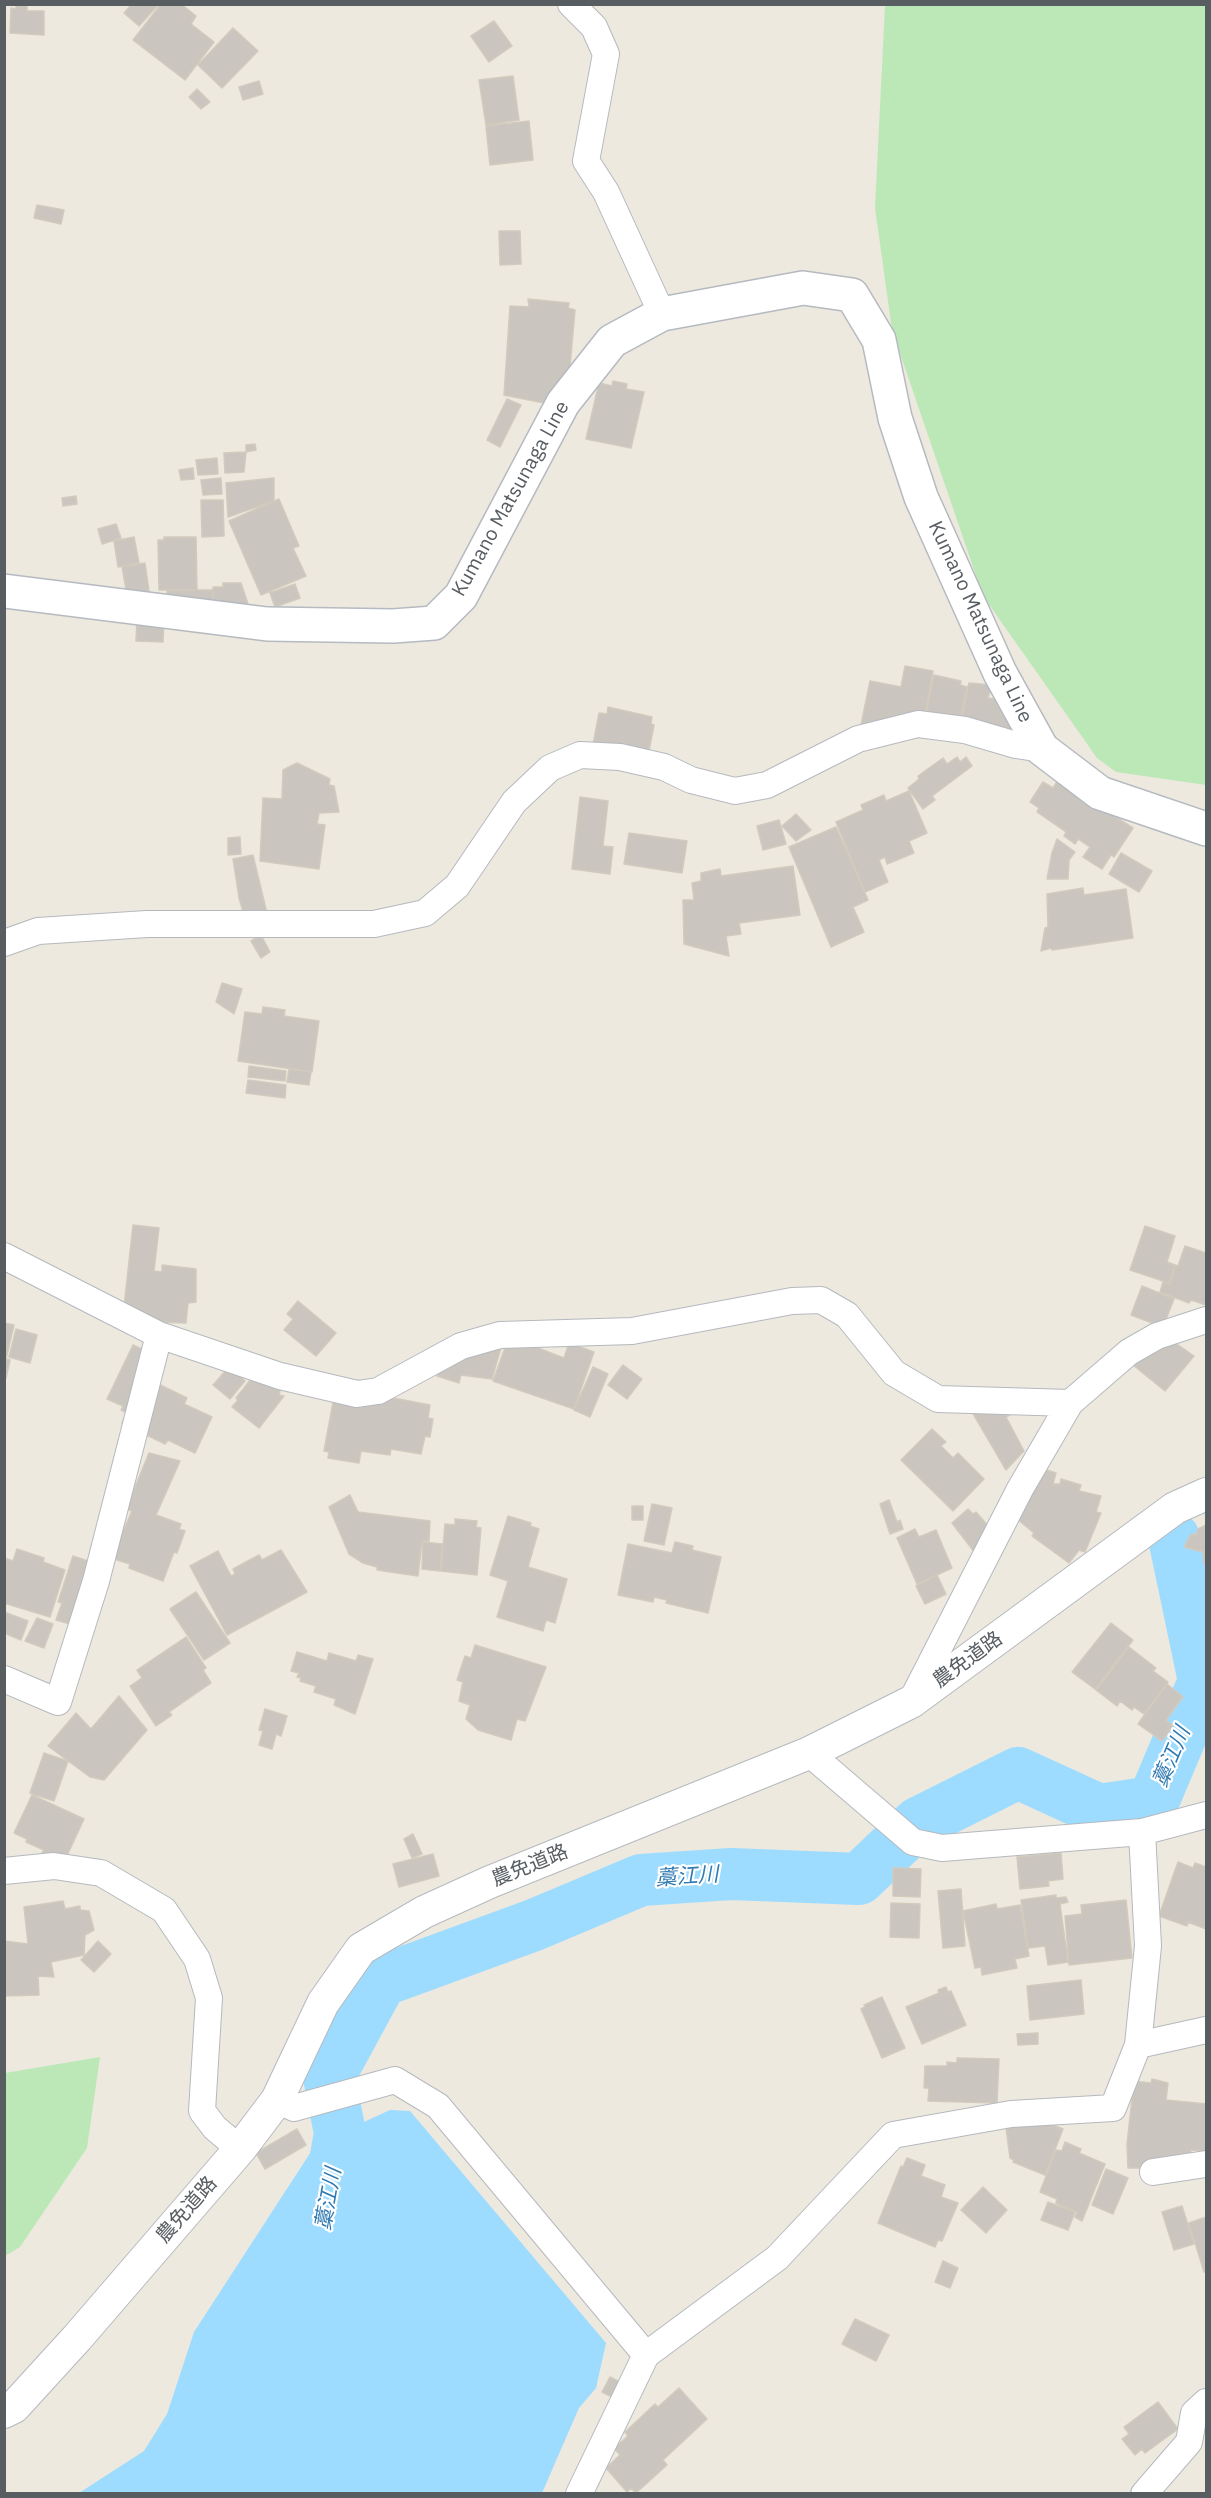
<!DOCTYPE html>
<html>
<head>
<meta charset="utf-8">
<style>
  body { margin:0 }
  #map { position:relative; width:1211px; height:2498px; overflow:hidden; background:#ede9df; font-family:"IBM Plex Sans",sans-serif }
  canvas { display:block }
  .frame { position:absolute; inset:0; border:6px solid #585d62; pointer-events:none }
</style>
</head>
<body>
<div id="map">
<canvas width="1211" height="2498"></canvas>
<div class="frame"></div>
</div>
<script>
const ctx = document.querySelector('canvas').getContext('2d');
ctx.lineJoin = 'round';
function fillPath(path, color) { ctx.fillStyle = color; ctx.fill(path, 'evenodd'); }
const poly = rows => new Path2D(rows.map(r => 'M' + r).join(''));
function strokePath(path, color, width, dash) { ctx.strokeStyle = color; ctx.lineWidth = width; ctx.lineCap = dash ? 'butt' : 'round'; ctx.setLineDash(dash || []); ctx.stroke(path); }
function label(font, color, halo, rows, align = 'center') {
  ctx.font = font + ' "IBM Plex Sans","Noto Sans JP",sans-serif'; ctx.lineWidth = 4.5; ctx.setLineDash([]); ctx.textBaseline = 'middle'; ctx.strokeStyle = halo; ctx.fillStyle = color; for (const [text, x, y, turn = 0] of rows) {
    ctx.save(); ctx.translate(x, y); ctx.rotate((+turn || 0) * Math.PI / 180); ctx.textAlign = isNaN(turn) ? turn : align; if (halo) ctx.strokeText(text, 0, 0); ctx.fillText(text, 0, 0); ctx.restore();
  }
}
fillPath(poly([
  [885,5,1206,5,1206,785,1116,772,1097,758,983,596,892,330,875,208],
  [100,2057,87,2148,20,2247,5,2256,5,2073]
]), '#bce8b8');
fillPath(poly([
  [390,2110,410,2111,606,2343,596,2388,579,2408,542,2493,79,2493,144,2451,167,2414,194,2332,316,2144]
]), '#9ddcff');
strokePath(poly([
  [328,2203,340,2133,329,2077,381,1981,534,1925,641,1880,731,1874,859,1879,918,1823,1018,1773,1099,1810,1153,1802,1204,1681,1174,1538]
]), '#9ddcff', 52);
const building = poly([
  [16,4,27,4,27,11,44,11,44,35,10,33,11,8,16,9,16,4],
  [132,4,159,4,139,26,124,13,132,4],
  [161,4,181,4,196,16,191,24,214,42,185,80,133,40,161,4],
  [494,21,512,46,489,62,471,36,494,21],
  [233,28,258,51,222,88,198,65,233,28],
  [513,76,519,120,486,125,479,80,513,76],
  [259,81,263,94,243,100,239,87,259,81],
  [197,89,210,102,201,109,189,97,197,89],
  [529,121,533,160,490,165,486,126,529,121],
  [37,205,64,210,61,224,34,218,37,205],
  [499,231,520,231,521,264,500,265,499,231],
  [528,299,569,303,568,308,575,310,568,389,554,405,504,395,510,306,529,307,528,299],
  [613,381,627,384,626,389,644,392,631,448,586,439,599,383,612,386,613,381],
  [507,399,521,405,500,447,487,440,507,399],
  [255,444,256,450,246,452,246,445,255,444],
  [246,452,244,472,225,473,224,453,246,452],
  [217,458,218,474,198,475,196,460,217,458],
  [193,468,194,479,181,480,179,470,193,468],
  [221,478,222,494,203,495,201,480,221,478],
  [274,478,274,501,228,517,226,483,274,478],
  [76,496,77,504,63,506,62,498,76,496],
  [279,499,299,546,293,548,306,576,261,595,229,521,279,499],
  [201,500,223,500,224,536,202,537,201,500],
  [116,524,121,538,102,544,98,529,116,524],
  [134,537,139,563,118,567,114,541,134,537],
  [164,537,196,537,197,590,159,590,158,540,164,540,164,537],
  [145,563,149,591,127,595,122,567,145,563],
  [223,583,241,583,249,607,213,607,213,587,223,587,223,583],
  [295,584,300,598,275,607,270,593,295,584],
  [167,590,213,590,213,605,167,603,167,590],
  [137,620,164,621,163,642,136,641,137,620],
  [905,666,933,671,922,731,861,725,870,681,901,687,905,666],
  [934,675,961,681,960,685,967,687,957,737,923,730,934,675],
  [969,683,991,685,988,698,994,699,1004,718,1010,719,1018,740,958,736,969,683],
  [608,707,652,717,651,724,654,725,648,756,592,750,599,713,607,714,608,707],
  [957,757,960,762,966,757,972,766,932,796,935,800,923,809,908,788,919,779,918,776,943,758,947,764,957,757],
  [297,763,330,779,329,785,334,786,339,812,319,813,317,824,325,825,319,869,260,861,263,798,282,799,283,770,297,763],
  [1058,780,1133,828,1114,857,1111,855,1102,869,1083,857,1090,847,1078,839,1075,844,1064,836,1066,832,1037,812,1039,808,1030,802,1043,782,1053,788,1058,780],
  [909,791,927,833,909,841,914,853,887,864,885,857,879,860,888,882,865,892,836,822,863,810,861,805,884,795,886,801,909,791],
  [580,797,608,801,603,846,613,847,610,874,572,869,580,797],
  [796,814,811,830,796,841,782,826,796,814],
  [779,820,786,844,763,850,757,826,779,820],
  [836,827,868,900,853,907,864,932,831,947,789,847,836,827],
  [629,833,687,841,682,873,624,864,629,833],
  [240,837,241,854,228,855,228,838,240,837],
  [1057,839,1075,852,1069,860,1068,879,1047,879,1052,853,1057,839],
  [1121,853,1152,871,1139,892,1109,874,1121,853],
  [253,855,271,930,250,936,239,898,233,859,253,855],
  [793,866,800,915,739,923,741,934,726,936,729,956,684,944,683,900,694,900,692,883,701,881,701,873,720,869,721,876,793,866],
  [1083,888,1084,895,1126,889,1133,938,1052,950,1051,948,1041,951,1045,928,1048,927,1047,894,1083,888],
  [261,935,270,952,261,958,251,941,261,935],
  [222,983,242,989,234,1014,216,1002,222,983],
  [263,1007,285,1010,284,1016,319,1021,312,1072,238,1061,245,1012,262,1014,263,1007],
  [249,1066,286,1071,285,1081,248,1077,249,1066],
  [289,1069,311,1072,309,1085,287,1082,289,1069],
  [248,1080,286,1085,285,1098,246,1093,248,1080],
  [133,1225,159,1228,154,1271,162,1272,162,1265,196,1269,196,1302,188,1303,186,1323,132,1321,123,1316,133,1225],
  [1145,1226,1175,1236,1167,1262,1175,1265,1169,1283,1130,1270,1145,1226],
  [1185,1246,1206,1253,1206,1305,1191,1300,1189,1303,1160,1292,1163,1282,1170,1284,1175,1265,1178,1266,1185,1246],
  [1142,1286,1174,1299,1163,1327,1131,1315,1142,1286],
  [298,1301,336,1333,316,1356,284,1330,293,1319,287,1314,298,1301],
  [4,1323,14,1325,6,1359,10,1360,6,1378,4,1323],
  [16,1329,37,1335,30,1363,9,1357,16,1329],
  [517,1340,564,1358,569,1343,594,1352,574,1409,493,1381,506,1345,515,1347,517,1340],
  [1171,1340,1194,1356,1165,1391,1133,1365,1171,1340],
  [502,1344,492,1379,461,1375,459,1383,437,1376,439,1360,502,1344],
  [133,1345,144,1350,148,1379,187,1398,184,1404,212,1417,195,1453,168,1440,165,1444,122,1423,127,1413,121,1410,123,1406,107,1399,133,1345],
  [623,1365,642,1379,627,1399,608,1385,623,1365],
  [229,1367,245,1381,230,1399,213,1385,229,1367],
  [593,1367,608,1374,590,1417,574,1410,593,1367],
  [255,1374,283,1377,279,1395,284,1396,259,1428,232,1407,238,1400,236,1398,255,1374],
  [377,1395,430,1405,428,1418,433,1419,430,1437,425,1436,421,1454,391,1449,390,1455,361,1451,359,1463,328,1458,329,1452,324,1451,334,1397,358,1401,357,1407,362,1408,363,1401,377,1395],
  [968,1405,1025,1406,1006,1417,1024,1451,1006,1470,968,1405],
  [932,1429,946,1442,941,1446,953,1458,958,1453,984,1479,953,1511,901,1460,932,1429],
  [149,1453,180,1461,156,1515,181,1524,179,1529,185,1531,177,1553,174,1552,163,1581,129,1568,130,1564,111,1558,132,1511,126,1509,149,1453],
  [1034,1466,1056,1473,1053,1484,1060,1484,1061,1479,1081,1485,1079,1491,1101,1496,1096,1512,1101,1513,1085,1552,1079,1550,1069,1563,1032,1536,1034,1533,1017,1519,1034,1466],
  [350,1495,358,1512,430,1521,429,1541,422,1541,418,1576,377,1570,377,1567,363,1563,349,1554,329,1507,350,1495],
  [889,1500,897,1522,900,1520,903,1529,890,1534,880,1504,889,1500],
  [652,1504,672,1508,664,1545,644,1541,652,1504],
  [632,1506,643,1506,643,1520,632,1520,632,1506],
  [968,1509,973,1514,976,1512,996,1535,975,1553,952,1523,968,1509],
  [508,1516,531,1523,530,1526,539,1529,528,1567,567,1579,555,1623,546,1620,543,1631,497,1617,508,1581,490,1575,508,1516],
  [455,1519,477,1521,476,1527,481,1528,477,1575,441,1571,445,1524,455,1525,455,1519],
  [1206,1525,1206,1564,1204,1564,1203,1552,1184,1547,1191,1534,1196,1535,1198,1529,1206,1525],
  [915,1529,919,1537,936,1530,952,1568,917,1584,897,1538,915,1529],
  [423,1542,442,1544,440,1571,422,1569,423,1542],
  [675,1542,693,1546,692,1550,721,1557,708,1613,666,1603,667,1600,654,1597,653,1602,618,1595,628,1544,672,1553,675,1542],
  [17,1549,44,1558,43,1562,65,1570,50,1617,4,1603,4,1558,13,1561,17,1549],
  [281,1550,307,1592,227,1635,190,1566,218,1551,231,1576,235,1574,233,1569,259,1555,262,1560,281,1550],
  [73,1556,91,1562,70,1624,56,1620,62,1603,58,1602,73,1556],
  [937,1575,946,1594,925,1604,916,1586,937,1575],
  [196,1592,230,1643,204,1660,170,1609,196,1592],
  [4,1612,28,1621,21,1640,4,1633,4,1612],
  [37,1618,53,1624,44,1648,25,1641,37,1618],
  [1111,1623,1133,1640,1095,1689,1072,1672,1111,1623],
  [186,1637,206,1668,203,1670,211,1683,169,1712,172,1715,156,1726,130,1686,142,1678,137,1670,186,1637],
  [475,1645,546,1667,525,1721,517,1719,511,1740,478,1730,466,1719,470,1705,459,1701,463,1682,457,1680,465,1656,471,1658,475,1645],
  [1129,1647,1156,1668,1153,1671,1168,1682,1144,1714,1134,1707,1132,1710,1120,1701,1117,1706,1096,1690,1129,1647],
  [297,1652,327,1661,329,1653,356,1661,358,1655,373,1659,355,1714,334,1705,336,1699,314,1692,316,1686,300,1681,301,1678,297,1677,299,1673,291,1671,297,1652],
  [1167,1684,1183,1697,1166,1720,1173,1726,1162,1741,1138,1724,1167,1684],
  [119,1696,147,1730,104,1780,90,1777,48,1746,76,1713,91,1729,119,1696],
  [265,1709,287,1716,281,1736,276,1734,272,1749,259,1745,263,1731,259,1730,265,1709],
  [44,1753,68,1761,54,1801,30,1793,44,1753],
  [32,1795,84,1819,64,1862,42,1853,44,1850,26,1842,27,1839,14,1833,32,1795],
  [413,1834,422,1854,412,1858,404,1839,413,1834],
  [1061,1853,1063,1879,1048,1881,1049,1886,1020,1889,1017,1857,1061,1853],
  [433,1854,439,1876,399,1887,393,1864,433,1854],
  [1178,1862,1193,1868,1195,1863,1206,1867,1206,1929,1188,1922,1187,1926,1159,1916,1178,1862],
  [893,1868,921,1869,920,1897,893,1896,893,1868],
  [961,1889,965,1946,943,1948,938,1891,961,1889],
  [1056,1895,1056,1898,1066,1897,1068,1902,1060,1904,1068,1962,1048,1965,1045,1946,1028,1948,1021,1900,1056,1895],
  [1126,1900,1132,1958,1069,1965,1065,1916,1082,1914,1081,1905,1126,1900],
  [63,1901,65,1909,80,1906,80,1910,89,1911,94,1930,85,1935,84,1955,51,1962,54,1977,38,1976,39,1995,4,1996,4,1941,28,1944,24,1907,63,1901],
  [891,1903,920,1904,919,1938,890,1937,891,1903],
  [996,1904,997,1909,1020,1905,1029,1956,1015,1959,1017,1968,982,1975,981,1967,975,1968,963,1911,996,1904],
  [98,1941,111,1954,94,1972,81,1960,98,1941],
  [1081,1980,1084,2014,1030,2020,1027,1986,1081,1980],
  [946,1987,948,1992,951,1991,966,2025,922,2044,906,2007,939,1993,938,1990,946,1987],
  [882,1997,905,2048,882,2058,861,2009,865,2007,864,2005,882,1997],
  [1038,2033,1038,2044,1018,2045,1017,2034,1038,2033],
  [957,2058,999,2059,997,2103,928,2101,929,2088,924,2088,925,2066,947,2066,947,2062,957,2063,957,2058],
  [1152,2079,1168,2083,1166,2100,1206,2104,1206,2151,1191,2150,1189,2163,1147,2168,1128,2168,1127,2144,1134,2081,1151,2083,1152,2079],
  [1032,2117,1063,2129,1045,2175,1013,2162,1014,2160,1010,2158,1006,2128,1028,2125,1032,2117],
  [297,2129,306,2145,265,2169,256,2153,297,2129],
  [1065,2142,1081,2149,1079,2153,1105,2164,1082,2221,1075,2217,1077,2212,1056,2203,1057,2199,1040,2192,1056,2150,1062,2151,1065,2142],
  [907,2158,925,2165,921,2176,945,2185,941,2197,958,2203,942,2241,938,2240,935,2247,878,2223,901,2166,903,2167,907,2158],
  [1106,2169,1128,2178,1113,2214,1092,2205,1106,2169],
  [983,2187,1007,2210,986,2233,961,2210,983,2187],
  [1048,2202,1075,2212,1068,2230,1041,2220,1048,2202],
  [1182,2206,1194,2244,1174,2250,1162,2212,1182,2206],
  [1206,2217,1206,2272,1204,2272,1189,2223,1206,2217],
  [943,2261,958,2268,950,2288,935,2282,943,2261],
  [855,2319,889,2335,876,2361,842,2344,855,2319],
  [610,2377,622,2383,614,2398,602,2392,610,2377],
  [679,2388,707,2419,663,2460,667,2465,636,2493,631,2488,627,2492,606,2468,620,2455,614,2448,628,2436,625,2432,655,2404,658,2407,679,2388],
  [1158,2402,1178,2429,1145,2453,1142,2449,1135,2455,1122,2439,1129,2434,1124,2427,1158,2402]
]);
fillPath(building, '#cac5be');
strokePath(building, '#d2cabd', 1.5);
const minor = poly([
  [571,4,594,27,606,54,586,161,606,192,662,314],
  [4,943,38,931,147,924,374,924,425,913,457,886,514,802,550,768,580,755,620,757,664,767,691,780,735,791,767,785,858,739,918,724,965,730,1016,745,1042,749],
  [4,1256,159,1335,280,1376,357,1394,378,1391,461,1346,500,1335,632,1331,792,1301,821,1300,847,1315,894,1373,938,1399,1070,1403],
  [4,1679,58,1702,96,1581,159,1335],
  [911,1702,1020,1489,1070,1403,1129,1352,1157,1336,1206,1320],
  [809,1753,913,1842,942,1848,1142,1832,1206,1815],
  [4,1871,54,1866,101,1873,164,1910,197,1959,209,1998,202,2111,215,2128,240,2149],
  [1138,2045,1148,1946,1142,1832],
  [277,2100,294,2108,395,2080,438,2106,646,2355],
  [1153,2172,1206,2164],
  [579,2494,646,2355,777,2258,893,2135,1011,2114,1113,2108,1138,2045,1206,2030],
  [1144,2494,1189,2442,1194,2413,1206,2402]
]);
const tertiary = poly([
  [4,2412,14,2407,77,2338,240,2149,277,2100,323,2003,361,1949,424,1912,490,1882,809,1753,911,1702,1175,1508,1206,1494]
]);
const secondary = poly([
  [4,591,267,624,393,626,434,623,461,596,563,403,612,341,662,314,803,288,852,295,879,340,895,418,921,497,1000,673,1042,749,1100,793,1206,829]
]);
strokePath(minor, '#b5b9be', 28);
strokePath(tertiary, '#b5b9be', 34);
strokePath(secondary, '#b5bac0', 36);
strokePath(minor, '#fff', 26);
strokePath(tertiary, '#fff', 32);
strokePath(secondary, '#fff', 33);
label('20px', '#585d62', '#fff', [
  ["Kumano Matsunaga Line",511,499,-61],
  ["Kumano Matsunaga Line",980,622,65],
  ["農免道路",968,1660,-36],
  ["農免道路",530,1866,-22],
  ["農免道路",187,2210,-49]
]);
label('italic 21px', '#307ab1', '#fff', [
  ["藁江川",1172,1757,-67],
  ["藁江川",687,1877,-4],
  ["藁江川",329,2199,-80]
]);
</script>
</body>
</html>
